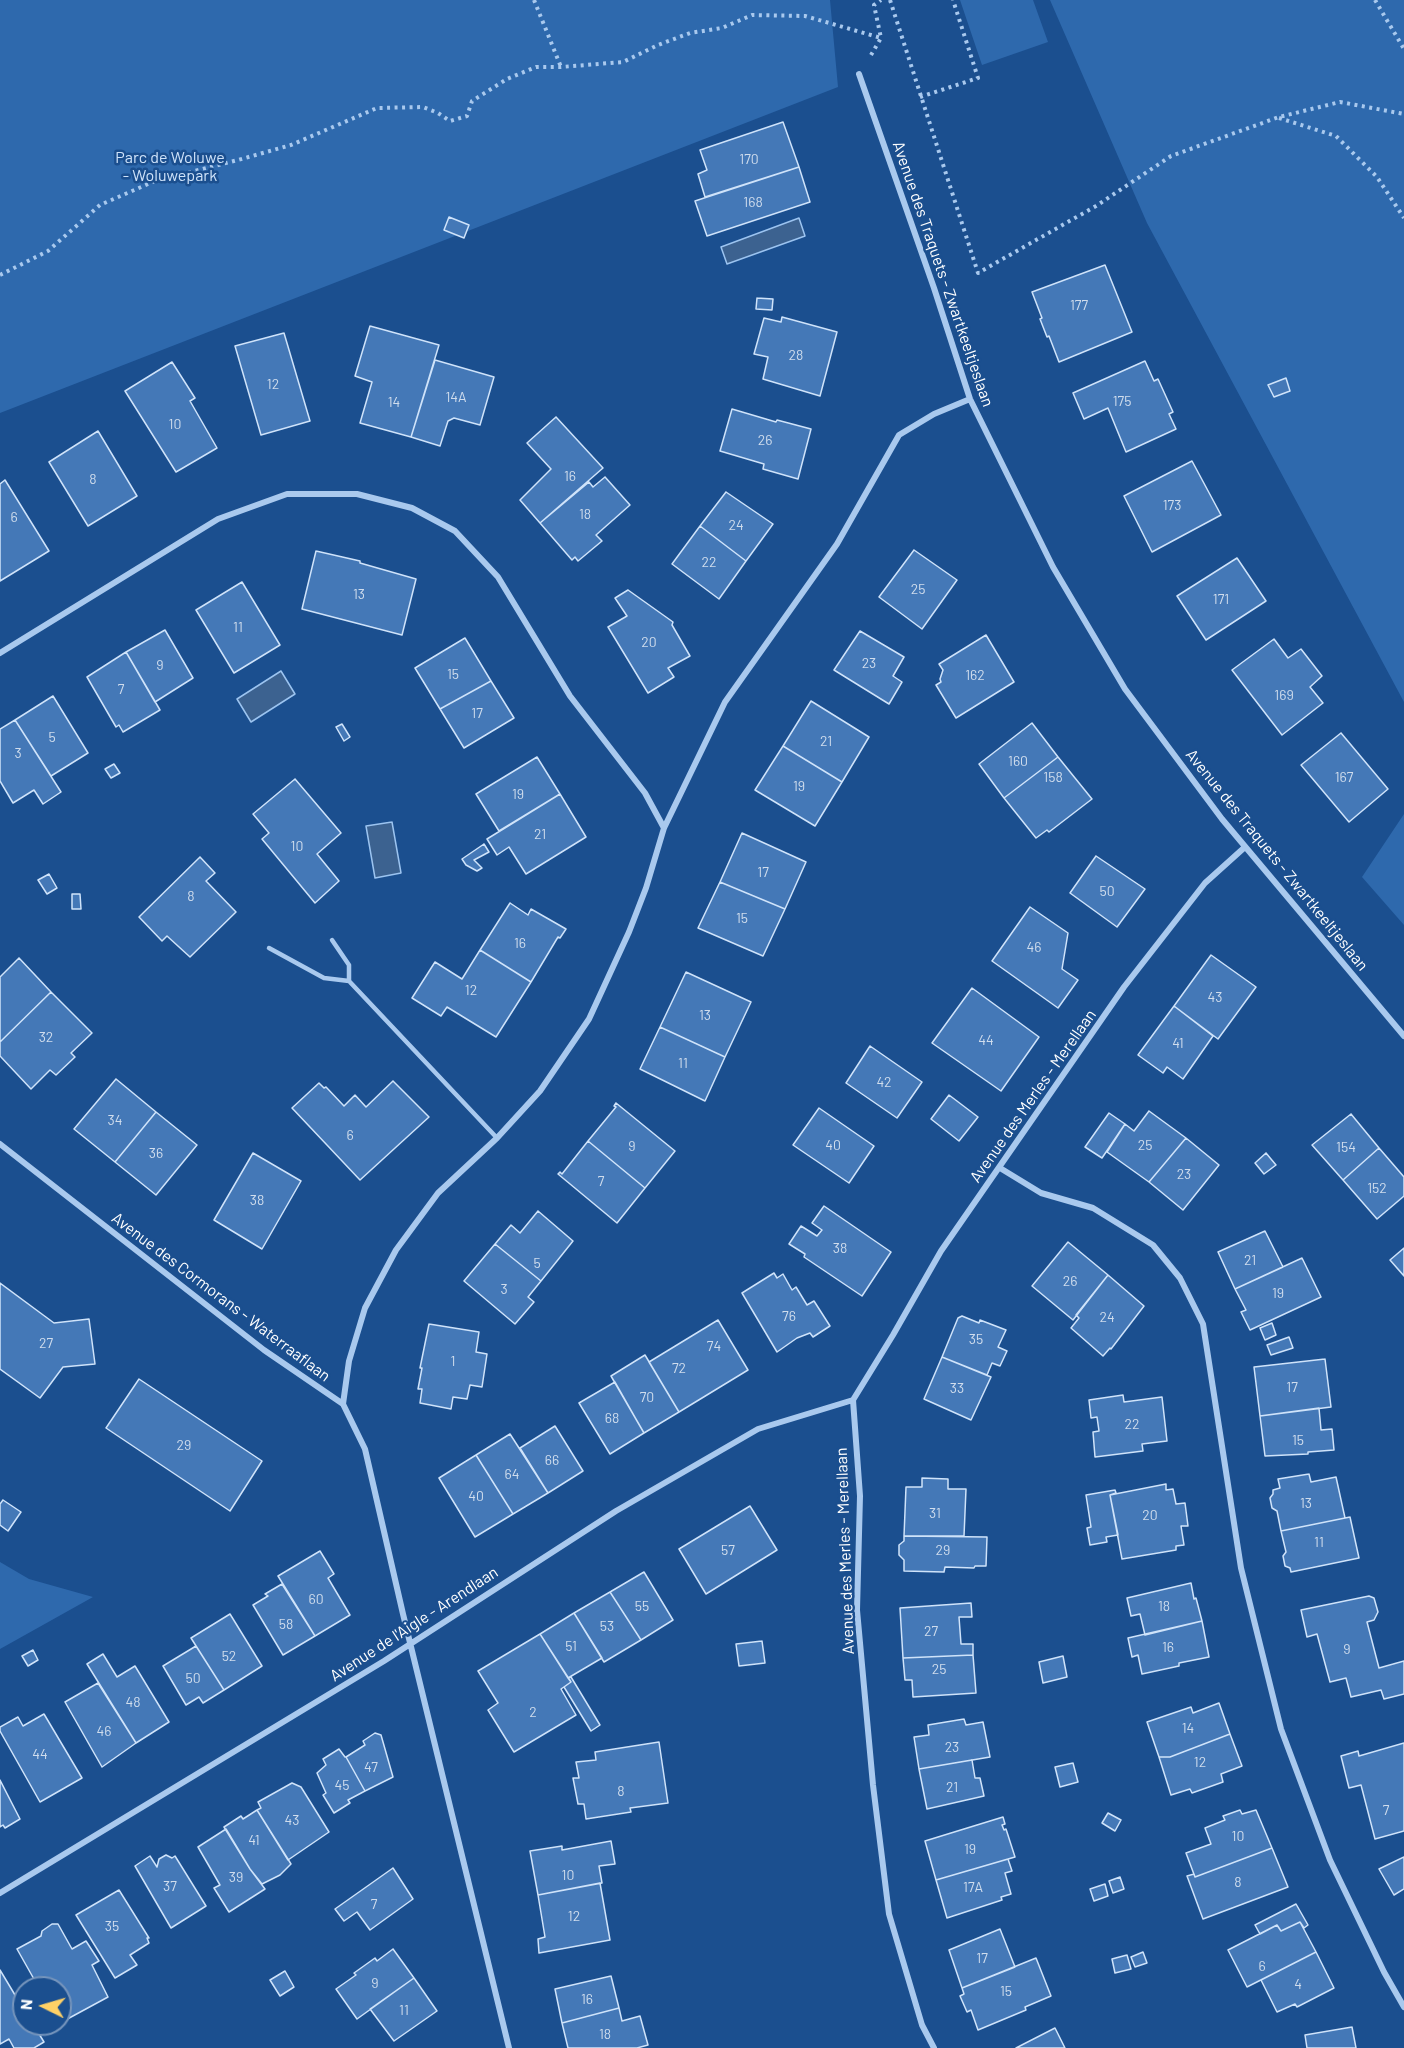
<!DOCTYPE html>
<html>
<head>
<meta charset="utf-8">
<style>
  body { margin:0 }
  #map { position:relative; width:1404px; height:2048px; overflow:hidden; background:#1b4f8f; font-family:Barlow,sans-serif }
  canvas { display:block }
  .north { position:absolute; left:12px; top:1976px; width:60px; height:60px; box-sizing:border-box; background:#1b4f8f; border:2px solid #7695bc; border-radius:50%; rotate:275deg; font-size:16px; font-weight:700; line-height:24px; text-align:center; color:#fff }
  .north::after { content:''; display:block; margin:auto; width:21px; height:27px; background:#ffd166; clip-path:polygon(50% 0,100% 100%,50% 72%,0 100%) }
</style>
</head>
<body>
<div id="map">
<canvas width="1404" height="2048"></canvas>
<div class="north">N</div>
</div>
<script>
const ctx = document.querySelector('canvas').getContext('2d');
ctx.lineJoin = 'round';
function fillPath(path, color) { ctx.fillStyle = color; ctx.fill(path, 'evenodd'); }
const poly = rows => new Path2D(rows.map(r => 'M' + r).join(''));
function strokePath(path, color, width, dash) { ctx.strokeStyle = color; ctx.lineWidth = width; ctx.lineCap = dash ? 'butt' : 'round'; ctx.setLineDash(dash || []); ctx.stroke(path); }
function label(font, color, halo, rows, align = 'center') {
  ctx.font = font + ' Barlow,sans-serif'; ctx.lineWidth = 5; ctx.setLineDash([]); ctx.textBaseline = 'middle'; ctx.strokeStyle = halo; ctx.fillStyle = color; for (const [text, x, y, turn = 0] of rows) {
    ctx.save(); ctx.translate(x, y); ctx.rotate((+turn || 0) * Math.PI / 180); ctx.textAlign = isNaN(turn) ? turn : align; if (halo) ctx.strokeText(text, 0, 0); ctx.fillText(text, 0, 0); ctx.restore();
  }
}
fillPath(poly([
  [0,0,830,0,838,87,0,413],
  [960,0,1033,0,1048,42,982,65],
  [1050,0,1404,0,1404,702,1147,223],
  [1404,814,1404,925,1362,877],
  [0,1562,29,1579,93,1597,0,1649]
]), '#2e69ad');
const water = poly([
  [799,218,805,236,727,264,721,247,799,218],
  [281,671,295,694,251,722,237,699,281,671],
  [392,822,401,873,375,878,366,826,392,822]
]);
fillPath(water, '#3c6290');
strokePath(water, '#9cc4f0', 1.5);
const building = poly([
  [783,122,799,167,705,197,698,174,707,170,700,150,783,122],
  [799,167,810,202,707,236,695,201,799,167],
  [449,217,469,225,464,238,444,230,449,217],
  [1105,265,1132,332,1059,362,1049,336,1047,337,1040,319,1042,318,1032,292,1105,265],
  [757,298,773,299,772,310,756,309,757,298],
  [782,317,837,332,820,396,763,379,768,357,754,354,764,318,781,322,782,317],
  [370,326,439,345,411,437,360,423,372,382,355,376,370,326],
  [284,333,310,421,261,435,235,346,284,333],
  [435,360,494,377,480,425,454,418,448,421,440,446,411,437,435,360],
  [1145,361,1154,381,1158,379,1173,412,1169,414,1176,429,1126,452,1108,408,1084,419,1073,393,1145,361],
  [172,362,195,398,190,401,217,448,176,472,125,391,172,362],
  [1286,378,1290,391,1274,397,1268,385,1286,378],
  [732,409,776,422,777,420,811,429,798,479,763,469,764,464,720,451,732,409],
  [556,417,603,468,540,523,520,500,551,469,527,443,556,417],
  [98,431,137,496,88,526,49,462,98,431],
  [1192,461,1221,515,1152,552,1124,496,1192,461],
  [605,477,630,505,596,535,602,541,578,561,575,557,572,560,540,523,589,482,593,487,605,477],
  [5,480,49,551,0,581,0,484,5,480],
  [726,492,773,524,746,561,700,526,726,492],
  [700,526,746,561,719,599,672,564,700,526],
  [914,550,957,580,922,629,879,597,914,550],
  [316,551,360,561,360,563,416,579,402,635,302,609,316,551],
  [1237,558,1266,601,1206,640,1177,596,1237,558],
  [242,582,280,645,234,673,196,610,242,582],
  [628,590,673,622,672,625,690,656,668,668,674,677,648,693,608,627,627,616,615,598,628,590],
  [165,630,193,678,155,702,126,652,165,630],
  [860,631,904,657,893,676,902,682,889,704,834,670,860,631],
  [986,635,1014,682,956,718,936,685,941,682,940,679,943,670,939,664,986,635],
  [465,638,491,681,440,709,415,668,465,638],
  [1274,639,1288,658,1301,649,1322,676,1310,687,1323,703,1282,735,1232,670,1274,639],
  [126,652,160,710,123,732,119,725,116,727,87,677,126,652],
  [491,681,514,718,464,748,440,709,491,681],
  [53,696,88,753,51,776,15,720,53,696],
  [811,701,869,737,842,782,783,746,811,701],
  [15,720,61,792,43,804,34,790,13,803,0,781,0,729,15,720],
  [1032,723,1058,757,1004,798,979,764,1032,723],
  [342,724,350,737,344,741,336,727,342,724],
  [1341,733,1388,789,1349,822,1301,765,1341,733],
  [783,746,842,782,815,826,755,790,783,746],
  [537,757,560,794,499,831,476,794,537,757],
  [1058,757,1092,799,1049,832,1047,830,1036,838,1004,798,1058,757],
  [114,764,120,773,111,778,105,769,114,764],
  [295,779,341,833,317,854,339,881,315,903,262,839,269,833,253,814,295,779],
  [560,794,586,837,526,874,509,847,497,855,487,839,560,794],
  [742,833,806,862,785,909,720,882,742,833],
  [484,844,489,852,474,860,482,868,477,871,466,865,462,859,484,844],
  [1096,856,1145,889,1117,927,1070,893,1096,856],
  [200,857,215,873,206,881,236,912,190,957,167,936,162,941,139,917,200,857],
  [49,874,57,888,47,894,38,880,49,874],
  [720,882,785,909,763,956,698,928,720,882],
  [72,894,80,894,81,909,72,909,72,894],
  [510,903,528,915,531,909,566,929,560,938,558,937,531,982,480,950,510,903],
  [1030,907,1068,933,1062,969,1078,980,1058,1008,992,961,1030,907],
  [480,950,531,982,496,1037,447,1007,441,1016,412,998,435,962,462,979,480,950],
  [1211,955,1256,987,1218,1039,1174,1006,1211,955],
  [19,958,51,992,0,1042,0,977,19,958],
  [686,972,751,1002,725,1057,660,1027,686,972],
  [972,988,1039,1037,1001,1091,932,1043,972,988],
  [51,992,92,1033,71,1053,75,1057,56,1075,50,1070,31,1089,0,1056,0,1042,51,992],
  [1174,1006,1213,1036,1183,1079,1167,1067,1163,1073,1138,1055,1174,1006],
  [660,1027,725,1057,705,1101,640,1069,660,1027],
  [870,1046,922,1082,897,1118,846,1083,870,1046],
  [116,1079,156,1112,115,1162,74,1129,116,1079],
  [393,1081,429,1117,360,1180,292,1108,319,1083,324,1088,326,1087,344,1106,355,1095,366,1107,393,1081],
  [949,1095,978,1117,959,1141,931,1119,949,1095],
  [616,1103,675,1151,645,1188,588,1141,616,1107,614,1106,616,1103],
  [819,1108,874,1146,849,1183,793,1145,819,1108],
  [1149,1111,1186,1138,1149,1182,1107,1152,1125,1124,1134,1131,1149,1111],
  [156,1112,197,1145,156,1195,115,1162,156,1112],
  [1109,1113,1125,1124,1102,1158,1085,1147,1109,1113],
  [1351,1114,1379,1148,1343,1180,1312,1145,1351,1114],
  [1186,1138,1219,1165,1183,1210,1149,1182,1186,1138],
  [588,1141,645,1188,617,1223,558,1174,560,1172,562,1174,588,1141],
  [1379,1148,1404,1177,1404,1196,1377,1219,1343,1180,1379,1148],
  [253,1153,301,1181,262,1249,214,1220,253,1153],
  [1266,1153,1276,1165,1264,1174,1255,1163,1266,1153],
  [824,1206,891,1252,862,1296,804,1257,805,1254,789,1244,801,1226,817,1236,822,1230,812,1223,824,1206],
  [538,1211,573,1241,541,1281,495,1244,511,1225,520,1233,538,1211],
  [1265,1231,1283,1267,1235,1289,1218,1252,1265,1231],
  [1068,1242,1108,1275,1073,1320,1032,1286,1068,1242],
  [495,1244,541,1281,528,1297,534,1302,515,1324,464,1281,495,1244],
  [1404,1248,1404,1276,1390,1260,1404,1248],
  [1302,1258,1321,1297,1250,1330,1241,1312,1246,1310,1235,1289,1302,1258],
  [774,1273,777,1278,783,1274,792,1290,796,1287,807,1305,814,1301,830,1326,813,1337,810,1333,797,1338,777,1352,742,1293,774,1273],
  [1108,1275,1144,1306,1111,1349,1110,1348,1103,1356,1071,1328,1079,1318,1076,1315,1108,1275],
  [0,1283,54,1323,89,1319,95,1364,63,1367,40,1398,0,1369,0,1283],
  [962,1316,979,1323,980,1320,1006,1330,998,1347,1007,1351,1000,1366,992,1363,987,1375,942,1357,958,1318,962,1316],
  [718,1320,748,1370,679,1412,649,1362,718,1320],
  [1272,1323,1276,1335,1265,1340,1260,1328,1272,1323],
  [429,1324,479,1332,476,1352,487,1354,482,1387,470,1385,467,1399,453,1397,451,1409,420,1403,422,1389,418,1389,422,1368,420,1368,429,1324],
  [1289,1337,1293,1348,1271,1355,1267,1345,1289,1337],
  [645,1355,679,1412,644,1433,611,1376,645,1355],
  [942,1357,991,1377,971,1420,924,1399,942,1357],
  [1325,1359,1331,1407,1260,1416,1254,1367,1325,1359],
  [139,1379,262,1461,230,1511,106,1428,139,1379],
  [615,1382,644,1433,610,1454,579,1403,615,1382],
  [1123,1395,1124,1402,1162,1397,1167,1441,1142,1444,1143,1451,1095,1457,1093,1432,1099,1431,1097,1417,1091,1418,1089,1400,1123,1395],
  [1319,1408,1321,1430,1332,1429,1334,1450,1308,1452,1308,1454,1265,1456,1260,1416,1319,1408],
  [555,1426,583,1471,548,1493,520,1448,555,1426],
  [510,1434,548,1493,513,1514,476,1455,510,1434],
  [476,1455,513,1514,475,1537,439,1478,476,1455],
  [1309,1474,1311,1482,1336,1477,1345,1518,1281,1531,1277,1511,1272,1508,1270,1498,1273,1494,1273,1490,1280,1488,1278,1479,1309,1474],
  [922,1478,948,1479,948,1489,966,1489,964,1536,904,1536,906,1487,922,1487,922,1478],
  [1166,1484,1166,1490,1173,1489,1176,1504,1185,1503,1188,1526,1181,1526,1184,1545,1176,1546,1176,1550,1122,1559,1110,1495,1166,1484],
  [1115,1490,1116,1493,1110,1495,1118,1535,1106,1537,1107,1542,1090,1545,1087,1528,1091,1527,1086,1495,1115,1490],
  [3,1500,21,1512,8,1531,0,1525,0,1504,3,1500],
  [750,1506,777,1550,706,1594,679,1549,750,1506],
  [1350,1517,1359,1558,1291,1572,1290,1568,1285,1566,1283,1556,1286,1552,1281,1531,1350,1517],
  [904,1536,987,1537,986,1566,975,1566,974,1568,945,1567,944,1572,904,1571,904,1560,899,1555,899,1545,904,1541,904,1536],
  [320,1551,334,1574,328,1578,350,1615,315,1636,278,1576,320,1551],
  [644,1572,673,1620,641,1640,610,1592,644,1572],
  [1191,1583,1194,1599,1196,1598,1202,1621,1145,1635,1140,1614,1131,1616,1127,1598,1191,1583],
  [282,1584,315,1636,283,1655,253,1605,268,1596,265,1594,282,1584],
  [610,1592,641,1640,604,1662,574,1613,610,1592],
  [1369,1596,1374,1598,1378,1612,1374,1620,1367,1622,1379,1668,1404,1661,1404,1694,1384,1699,1381,1690,1351,1697,1346,1678,1330,1682,1317,1634,1307,1637,1301,1610,1369,1596],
  [971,1603,972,1617,959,1617,961,1644,973,1644,973,1655,903,1658,900,1608,971,1603],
  [574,1613,602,1658,568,1678,540,1634,574,1613],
  [230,1614,262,1666,224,1690,191,1638,230,1614],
  [1202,1621,1209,1657,1179,1663,1179,1666,1142,1674,1138,1655,1132,1657,1128,1638,1202,1621],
  [540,1634,571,1682,561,1689,576,1715,514,1752,488,1710,498,1703,478,1671,540,1634],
  [762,1641,765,1663,739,1666,736,1644,762,1641],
  [196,1646,224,1690,203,1703,199,1697,186,1705,163,1666,196,1646],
  [33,1650,38,1660,28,1666,22,1656,33,1650],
  [103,1654,117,1677,135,1666,169,1722,136,1743,87,1664,103,1654],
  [973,1655,976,1693,913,1697,912,1680,905,1680,903,1658,973,1655],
  [1063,1656,1067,1677,1043,1683,1039,1662,1063,1656],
  [571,1677,600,1725,591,1731,564,1687,571,1682,568,1678,571,1677],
  [98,1683,136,1743,102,1767,65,1702,98,1683],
  [1219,1703,1230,1734,1170,1757,1159,1757,1147,1722,1191,1707,1193,1713,1219,1703],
  [44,1714,82,1778,40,1802,0,1731,0,1727,18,1717,23,1726,44,1714],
  [964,1719,966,1725,983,1722,990,1757,919,1769,914,1737,929,1735,928,1725,964,1719],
  [375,1733,381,1735,393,1777,365,1791,346,1757,365,1745,363,1741,375,1733],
  [1230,1734,1242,1766,1221,1774,1223,1782,1192,1793,1190,1789,1171,1795,1159,1757,1170,1757,1230,1734],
  [659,1742,668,1803,630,1808,631,1812,586,1819,584,1804,578,1804,573,1778,579,1778,576,1762,596,1760,595,1752,659,1742],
  [1404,1743,1404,1831,1375,1839,1361,1785,1349,1788,1341,1756,1358,1751,1359,1756,1404,1743],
  [339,1749,345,1757,346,1757,365,1791,348,1800,350,1803,334,1813,323,1795,326,1793,317,1773,326,1765,323,1759,339,1749],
  [972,1760,975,1778,980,1778,984,1796,927,1809,919,1769,972,1760],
  [1073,1763,1078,1782,1060,1787,1055,1767,1073,1763],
  [0,1780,20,1819,5,1828,3,1825,0,1827,0,1780],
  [292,1783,301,1787,329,1832,288,1860,257,1810,261,1808,258,1802,292,1783],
  [257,1810,291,1864,280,1875,262,1884,250,1869,224,1827,241,1816,243,1819,257,1810],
  [1240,1810,1242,1814,1256,1810,1272,1848,1195,1877,1186,1853,1211,1844,1205,1828,1225,1820,1223,1816,1240,1810],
  [1108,1813,1121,1820,1115,1831,1102,1823,1108,1813],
  [1003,1817,1005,1824,1002,1825,1004,1830,1006,1829,1015,1857,936,1880,925,1841,1003,1817],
  [226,1829,250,1869,265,1889,229,1912,214,1888,220,1885,198,1847,226,1829],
  [611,1841,615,1864,599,1866,602,1883,538,1895,530,1851,562,1846,562,1850,611,1841],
  [1272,1848,1288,1887,1203,1919,1187,1876,1194,1874,1195,1877,1272,1848],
  [166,1855,172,1858,175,1856,206,1906,171,1928,135,1866,150,1856,157,1867,159,1859,166,1855],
  [1404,1857,1404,1889,1394,1895,1379,1869,1404,1857],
  [1008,1859,1012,1871,1005,1873,1011,1894,1001,1897,1002,1900,947,1918,936,1880,1008,1859],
  [393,1868,413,1899,370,1930,357,1912,344,1921,335,1909,393,1868],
  [1120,1877,1124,1889,1113,1893,1109,1881,1120,1877],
  [600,1883,610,1940,539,1953,538,1939,545,1937,538,1895,600,1883],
  [1105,1884,1108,1896,1094,1901,1090,1889,1105,1884],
  [119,1890,149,1938,147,1938,149,1943,130,1955,137,1965,115,1978,76,1915,119,1890],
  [1296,1904,1308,1925,1304,1928,1300,1922,1281,1931,1277,1925,1260,1934,1255,1925,1296,1904],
  [1300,1922,1316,1952,1247,1987,1228,1950,1277,1925,1281,1931,1300,1922],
  [52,1924,58,1924,72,1949,86,1941,99,1961,92,1965,108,1997,60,2023,60,1988,39,1988,17,1949,41,1936,42,1931,52,1924],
  [1000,1929,1015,1967,962,1988,949,1950,1000,1929],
  [393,1949,414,1978,357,2019,336,1989,356,1975,354,1973,375,1958,377,1961,393,1949],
  [1143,1952,1147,1963,1135,1967,1131,1957,1143,1952],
  [1316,1952,1334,1988,1297,2007,1295,2004,1277,2012,1261,1980,1316,1952],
  [1127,1955,1131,1969,1115,1973,1112,1959,1127,1955],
  [1036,1958,1051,1996,1025,2007,1026,2010,978,2030,971,2010,967,2012,960,1996,964,1994,962,1988,1036,1958],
  [0,1970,24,2010,24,2024,33,2024,44,2042,34,2048,14,2048,9,2039,0,2044,0,1970],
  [285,1971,294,1987,280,1996,270,1980,285,1971],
  [611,1976,619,2008,562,2023,555,1989,611,1976],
  [414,1978,437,2011,394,2041,370,2009,414,1978],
  [619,2008,622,2021,640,2016,648,2045,637,2048,568,2048,562,2023,619,2008],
  [1352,2027,1356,2048,1307,2048,1305,2035,1352,2027],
  [1055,2028,1065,2048,1016,2048,1055,2028]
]);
fillPath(building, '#4478b7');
strokePath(building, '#cfe3fa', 1.5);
strokePath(poly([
  [534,0,561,67],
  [890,0,978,273,1096,206,1171,156,1279,117,1340,102,1404,114],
  [1375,0,1404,49],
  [871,55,881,38,874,5,881,0],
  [920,97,978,78,953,0],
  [1279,118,1336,136,1377,177,1404,218],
  [0,275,48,251,100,205,155,181,238,160,291,145,377,108,423,107,438,113,450,121,467,116,472,101,507,79,536,67,561,67,623,62,658,45,690,33,722,28,752,15,805,16,881,38]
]), '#a9c9ee', 4, [3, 4.5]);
strokePath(poly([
  [332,940,349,965,349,981],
  [269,948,324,978,349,981,497,1138]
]), '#a9c9ee', 4.5);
strokePath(poly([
  [859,74,934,288,970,399,1053,567,1125,689,1222,819,1404,1036],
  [0,653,218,519,287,494,357,494,412,508,455,531,498,577,570,696,645,793,664,828],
  [0,1144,264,1350,343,1404,365,1449,403,1614,509,2048],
  [1000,1168,1041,1193,1093,1208,1153,1245,1180,1278,1203,1324,1241,1568,1281,1729,1330,1860,1384,1972,1404,2007],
  [343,1404,349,1361,365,1308,396,1250,438,1193,497,1138,540,1091,589,1019,629,932,646,888,664,828,725,702,837,544,899,435,934,414,970,399],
  [0,1893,384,1661,616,1511,758,1429,853,1400],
  [934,2048,922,2025,889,1914,873,1785,857,1610,860,1496,853,1400,893,1335,941,1251,1124,987,1205,883,1245,847]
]), '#a9c9ee', 6);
label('14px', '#d0dded', null, [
  ["170",749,159],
  ["168",753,202],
  ["177",1079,305],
  ["28",796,355],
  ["12",273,384],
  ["14A",456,397],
  ["175",1122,401],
  ["14",394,402],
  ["10",175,424],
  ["26",765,440],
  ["16",570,476],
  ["8",93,479],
  ["173",1172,505],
  ["18",585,514],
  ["6",14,517],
  ["24",736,525],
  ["22",709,562],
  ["25",918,589],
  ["13",359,594],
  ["171",1221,599],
  ["11",238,627],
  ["20",649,642],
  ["23",869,663],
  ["9",160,665],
  ["15",453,674],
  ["162",975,675],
  ["7",121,689],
  ["169",1284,695],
  ["17",477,713],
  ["5",52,737],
  ["21",826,741],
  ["3",18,753],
  ["160",1018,761],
  ["158",1053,777],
  ["167",1344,777],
  ["19",799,786],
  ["19",518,794],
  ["21",540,834],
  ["10",297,846],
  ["17",763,872],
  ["50",1107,891],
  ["8",191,896],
  ["15",742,918],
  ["16",520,943],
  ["46",1034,947],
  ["12",471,990],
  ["43",1215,997],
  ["13",705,1015],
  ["32",46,1037],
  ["44",986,1040],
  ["41",1178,1043],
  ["11",683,1063],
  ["42",884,1082],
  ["34",115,1120],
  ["6",350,1135],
  ["40",833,1145],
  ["25",1145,1145],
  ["9",632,1146],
  ["154",1346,1147],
  ["36",156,1153],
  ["23",1184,1174],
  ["7",601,1181],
  ["152",1377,1188],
  ["38",257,1200],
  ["38",840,1248],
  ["21",1250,1260],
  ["5",537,1263],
  ["26",1070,1281],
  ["3",504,1289],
  ["19",1278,1293],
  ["76",789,1316],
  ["24",1107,1317],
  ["35",976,1339],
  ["27",46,1343],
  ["74",714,1346],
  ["1",453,1361],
  ["72",679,1368],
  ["17",1292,1387],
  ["33",957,1388],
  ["70",647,1397],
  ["68",612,1418],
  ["22",1132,1424],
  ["15",1298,1440],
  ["29",184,1445],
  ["66",552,1460],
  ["64",512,1474],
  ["40",476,1496],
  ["13",1306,1503],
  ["31",935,1513],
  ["20",1150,1515],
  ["11",1319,1542],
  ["57",728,1550],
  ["29",943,1550],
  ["60",316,1599],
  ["55",642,1606],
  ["18",1164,1606],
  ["58",286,1624],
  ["53",607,1626],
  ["27",931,1631],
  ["51",571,1646],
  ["16",1168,1647],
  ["9",1347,1649],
  ["52",229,1656],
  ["25",939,1669],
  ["50",193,1678],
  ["48",133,1702],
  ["2",533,1712],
  ["14",1188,1728],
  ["46",104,1731],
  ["23",952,1747],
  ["44",40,1754],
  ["12",1200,1762],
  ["47",371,1767],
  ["45",342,1785],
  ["21",952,1787],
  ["8",621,1791],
  ["7",1386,1810],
  ["43",292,1820],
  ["10",1238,1836],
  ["41",254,1840],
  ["19",970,1849],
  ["10",568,1875],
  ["39",236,1877],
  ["8",1238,1882],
  ["37",170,1886],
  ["17A",973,1887],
  ["7",374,1904],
  ["12",574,1916],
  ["35",112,1926],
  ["17",982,1958],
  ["6",1262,1966],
  ["9",375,1983],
  ["4",1298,1984],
  ["15",1006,1991],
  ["16",587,1999],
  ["11",404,2010],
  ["18",605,2034]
]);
label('16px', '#cfe3fa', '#1b4f8f', [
  ["Parc de Woluwe",170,158],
  ["- Woluwepark",170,176]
]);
label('16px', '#fff', '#1b4f8f', [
  ["Avenue des Traquets - Zwartkeeltjeslaan",943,274,71],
  ["Avenue des Traquets - Zwartkeeltjeslaan",1277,860,51],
  ["Avenue des Merles - Merellaan",1033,1096,-55],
  ["Avenue des Cormorans - Waterraaflaan",221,1297,37],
  ["Avenue des Merles - Merellaan",845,1551,-92],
  ["Avenue de l'Aigle - Arendlaan",414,1624,-33]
]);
</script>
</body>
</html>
